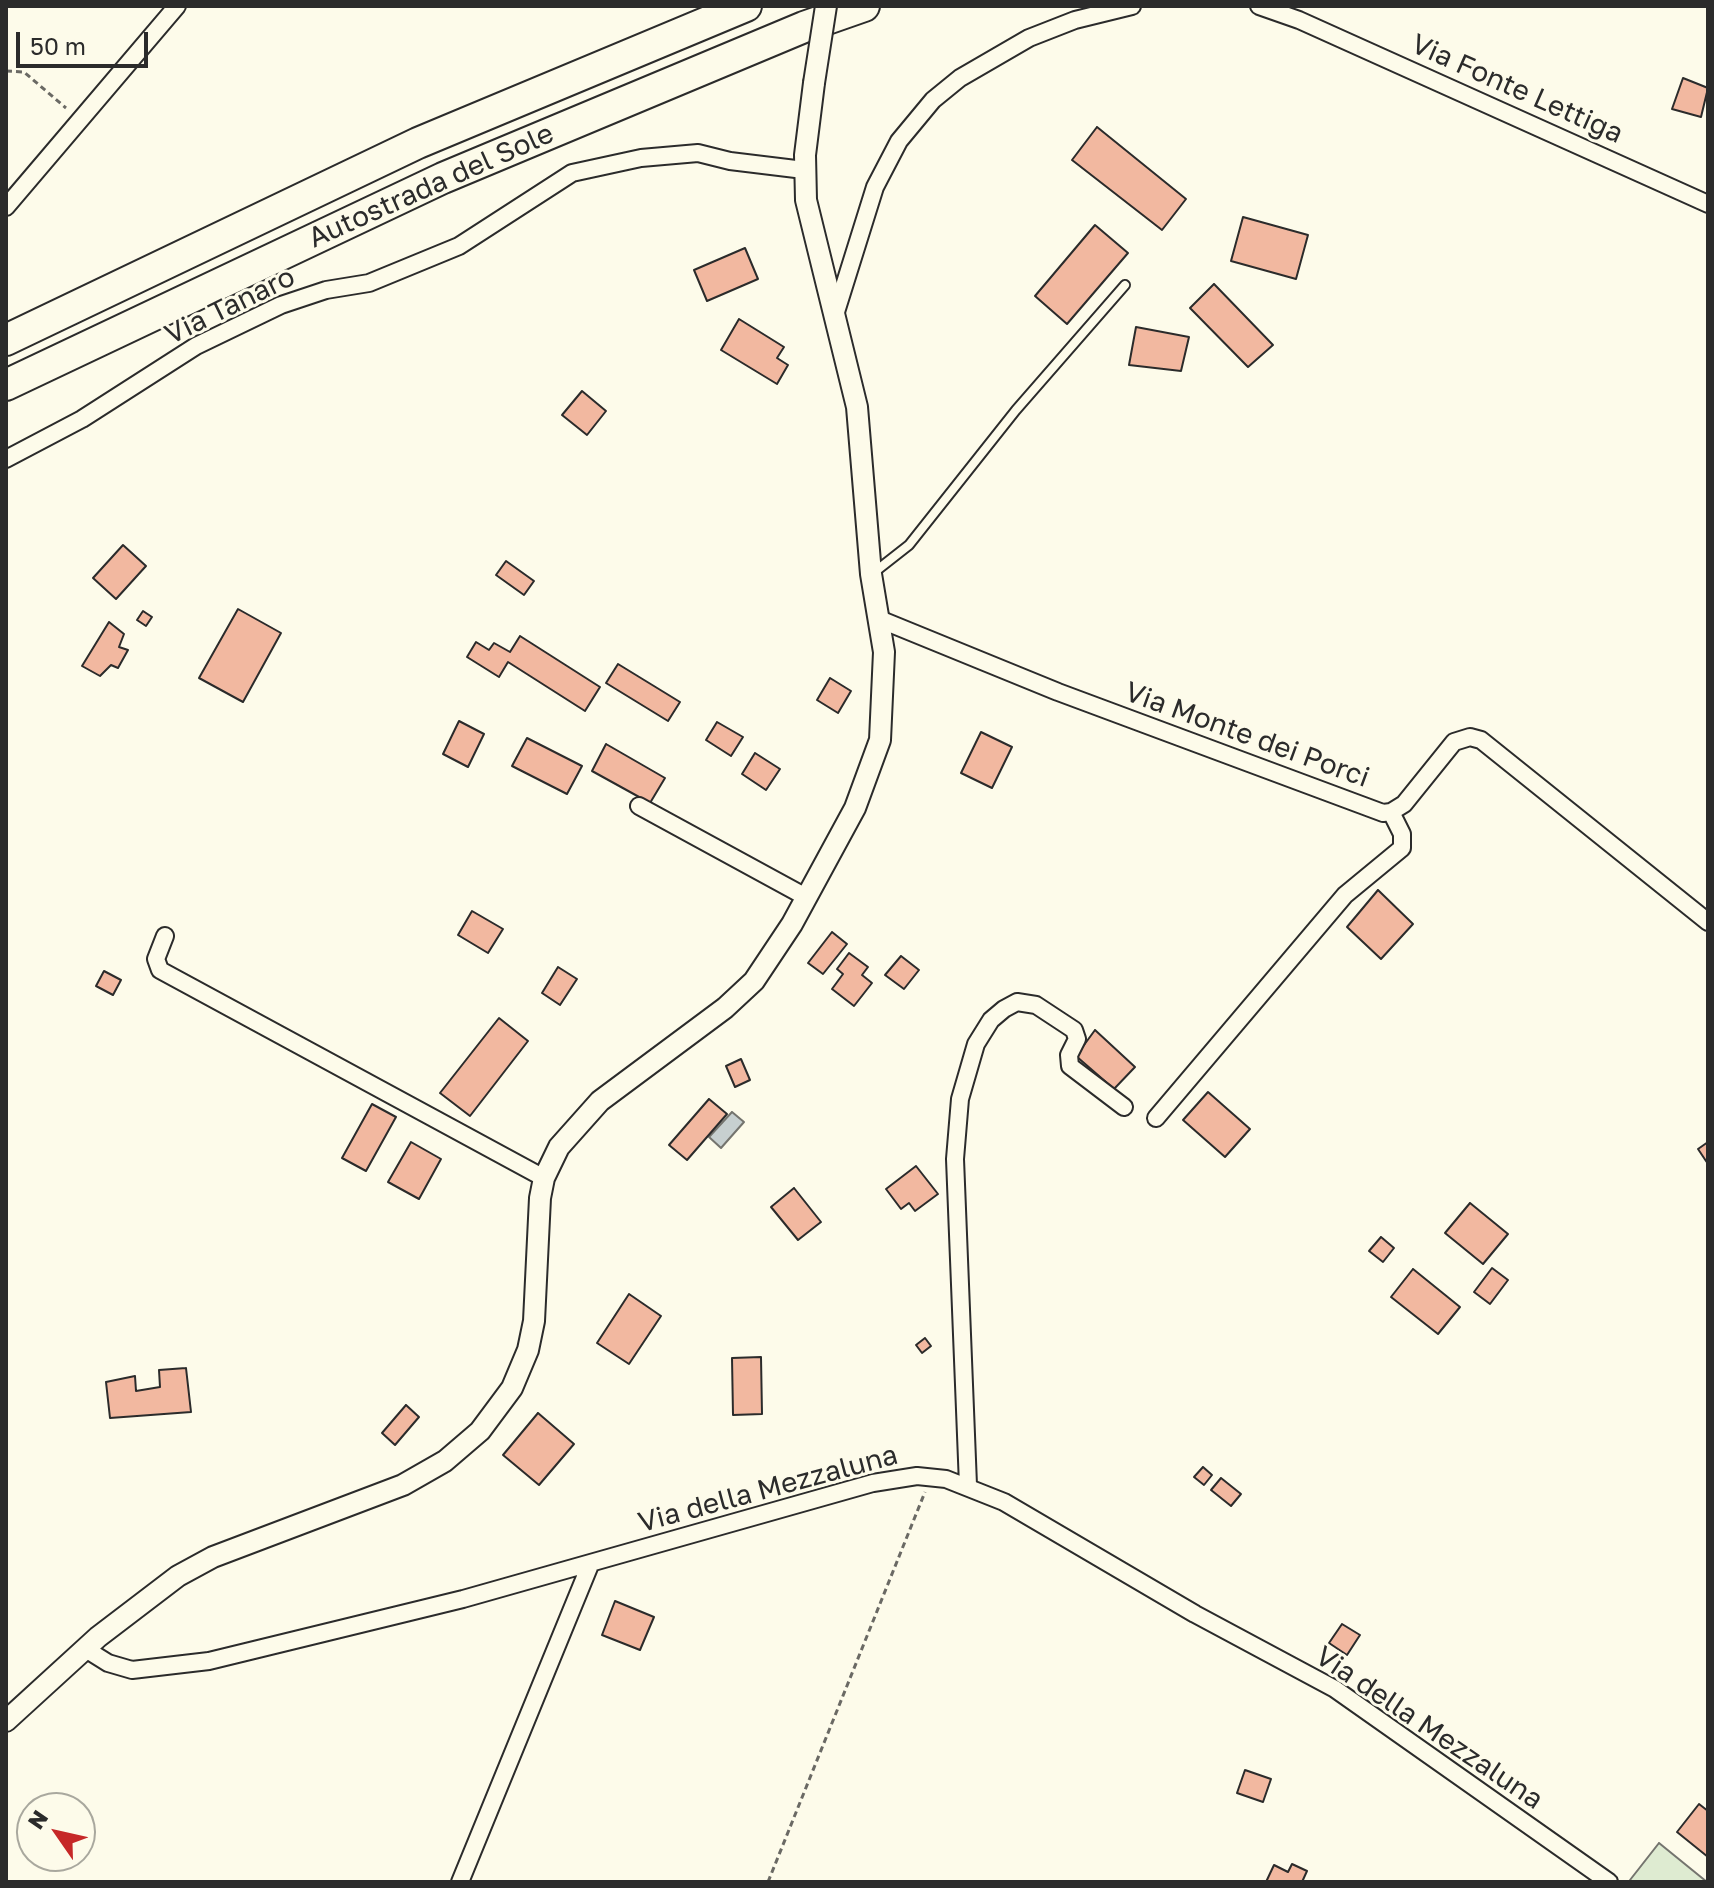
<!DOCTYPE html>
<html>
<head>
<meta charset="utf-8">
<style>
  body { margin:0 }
  #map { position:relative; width:1714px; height:1888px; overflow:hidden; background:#fdfbea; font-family:"Golos Text",sans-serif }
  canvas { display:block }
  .frame { position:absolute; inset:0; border:8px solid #2b2b2b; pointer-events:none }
  .north { position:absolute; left:16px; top:1792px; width:80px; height:80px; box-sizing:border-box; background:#fdfbea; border:2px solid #a9a89e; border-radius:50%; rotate:304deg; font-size:22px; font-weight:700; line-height:32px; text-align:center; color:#2b2b2b }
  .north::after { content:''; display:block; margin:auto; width:28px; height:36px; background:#c62828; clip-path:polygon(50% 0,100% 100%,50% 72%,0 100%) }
  .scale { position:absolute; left:16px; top:32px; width:132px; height:36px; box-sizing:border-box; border:4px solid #2b2b2b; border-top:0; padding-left:10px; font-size:24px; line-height:28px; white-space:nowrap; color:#2b2b2b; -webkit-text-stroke:6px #fdfbea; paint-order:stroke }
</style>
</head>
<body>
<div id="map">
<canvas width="1714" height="1888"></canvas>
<div class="frame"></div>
<div class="north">N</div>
<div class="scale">50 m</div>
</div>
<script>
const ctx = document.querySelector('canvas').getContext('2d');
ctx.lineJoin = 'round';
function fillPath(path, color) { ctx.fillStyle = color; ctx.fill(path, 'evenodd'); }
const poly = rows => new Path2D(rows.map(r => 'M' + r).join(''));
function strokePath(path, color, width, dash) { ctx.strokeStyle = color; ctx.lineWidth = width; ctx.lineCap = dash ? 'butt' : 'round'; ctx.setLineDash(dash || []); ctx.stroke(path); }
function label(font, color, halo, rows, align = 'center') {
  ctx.font = font + ' "Golos Text",sans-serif'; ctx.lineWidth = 6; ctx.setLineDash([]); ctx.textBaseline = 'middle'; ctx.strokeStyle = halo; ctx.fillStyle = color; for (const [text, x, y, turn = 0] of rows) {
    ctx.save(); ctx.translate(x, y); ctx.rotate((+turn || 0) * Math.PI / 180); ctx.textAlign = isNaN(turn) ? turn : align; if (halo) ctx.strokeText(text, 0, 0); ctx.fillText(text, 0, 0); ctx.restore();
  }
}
const green = poly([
  [1659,1843,1707,1882,1633,1882,1630,1880,1659,1843]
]);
fillPath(green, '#deebd1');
strokePath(green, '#74746e', 2);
const water = poly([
  [732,1112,744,1122,721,1148,709,1137,732,1112]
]);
fillPath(water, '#c7d0d0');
strokePath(water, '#74746e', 2);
const building = poly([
  [1683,78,1708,88,1701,117,1672,109,1683,78],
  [1097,127,1186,199,1162,230,1072,160,1097,127],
  [1243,217,1308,235,1296,279,1231,261,1243,217],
  [1095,225,1128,253,1067,324,1035,296,1095,225],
  [745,248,758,279,707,301,694,270,745,248],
  [1214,284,1273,345,1248,367,1190,308,1214,284],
  [739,319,784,347,777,358,788,365,777,384,721,350,739,319],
  [1136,327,1189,337,1181,371,1129,365,1136,327],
  [582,391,606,411,587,435,562,415,582,391],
  [123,545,146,566,116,599,93,578,123,545],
  [506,561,534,581,524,595,496,575,506,561],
  [238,609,281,633,243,702,199,678,238,609],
  [143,611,152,617,146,626,137,620,143,611],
  [109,622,124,634,119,647,128,650,118,668,111,665,100,676,82,666,109,622],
  [520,636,600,687,585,711,508,662,499,677,467,657,476,642,489,650,494,643,510,652,520,636],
  [618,664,680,702,668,721,606,683,618,664],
  [830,678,851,691,838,713,817,700,830,678],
  [459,721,484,734,468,767,443,754,459,721],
  [717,722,743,737,731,756,706,740,717,722],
  [981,732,1012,747,992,788,961,773,981,732],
  [527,738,582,766,567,794,512,766,527,738],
  [606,744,665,778,650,803,592,771,606,744],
  [755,753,780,769,766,790,742,774,755,753],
  [1378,890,1413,924,1381,959,1347,927,1378,890],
  [472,911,503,929,488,953,458,935,472,911],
  [832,932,847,944,823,974,808,963,832,932],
  [849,953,868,967,862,975,872,983,854,1006,832,989,843,974,837,969,849,953],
  [901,956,919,970,904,989,885,975,901,956],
  [558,967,577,979,560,1005,542,993,558,967],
  [104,971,121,980,113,995,96,986,104,971],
  [499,1018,528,1041,470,1116,440,1093,499,1018],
  [1095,1030,1135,1067,1114,1089,1076,1056,1095,1030],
  [741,1059,750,1080,735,1087,726,1066,741,1059],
  [1208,1092,1250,1129,1225,1157,1183,1120,1208,1092],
  [709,1099,727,1114,687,1160,669,1145,709,1099],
  [372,1104,396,1117,366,1171,342,1158,372,1104],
  [411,1142,441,1159,419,1199,388,1182,411,1142],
  [1708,1142,1708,1164,1698,1149,1708,1142],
  [916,1166,938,1194,915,1211,909,1203,901,1209,886,1189,916,1166],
  [794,1188,821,1222,798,1240,771,1207,794,1188],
  [1470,1203,1508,1234,1483,1264,1445,1233,1470,1203],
  [1381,1237,1394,1248,1383,1262,1369,1251,1381,1237],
  [1492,1268,1508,1280,1490,1304,1474,1292,1492,1268],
  [1413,1269,1460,1307,1438,1334,1391,1297,1413,1269],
  [629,1294,661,1316,629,1364,597,1343,629,1294],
  [925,1338,931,1346,922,1353,916,1345,925,1338],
  [761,1357,762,1414,733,1415,732,1358,761,1357],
  [186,1368,191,1412,110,1418,106,1382,135,1376,136,1391,160,1387,159,1370,186,1368],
  [406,1405,419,1417,395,1445,382,1433,406,1405],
  [538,1413,574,1444,539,1485,503,1455,538,1413],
  [1203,1467,1212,1475,1204,1485,1194,1477,1203,1467],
  [1221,1478,1241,1494,1231,1506,1211,1490,1221,1478],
  [615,1601,654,1617,640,1650,602,1635,615,1601],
  [1342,1624,1360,1635,1347,1655,1329,1643,1342,1624],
  [1245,1770,1271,1779,1263,1802,1237,1793,1245,1770],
  [1699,1804,1708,1811,1708,1857,1677,1832,1699,1804],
  [1292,1864,1307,1871,1302,1882,1266,1882,1274,1865,1288,1872,1292,1864]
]);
fillPath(building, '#f2b8a0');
strokePath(building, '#2b2b2b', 2);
const service = poly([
  [872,574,909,545,1016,410,1125,285]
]);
const minor = poly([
  [1259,6,1299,20,1708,204],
  [6,207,177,6],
  [835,315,875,187,899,141,933,100,960,78,1029,38,1075,20,1132,6],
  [6,459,82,419,196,346,281,305,326,290,369,283,459,246,572,173,641,158,698,153,730,161,804,170],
  [879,619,1058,692,1383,813,1391,812,1404,804,1454,742,1470,737,1481,740,1708,922],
  [639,806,806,897],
  [165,936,156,959,160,970,544,1178],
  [1156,1118,1345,895,1402,848,1402,834,1391,812],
  [968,1485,955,1159,960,1099,976,1044,991,1020,1004,1009,1017,1002,1036,1005,1074,1030,1077,1039,1069,1055,1070,1066,1124,1107],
  [84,1648,108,1663,132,1670,209,1661,463,1599,873,1483,917,1476,946,1479,1004,1502,1195,1614,1335,1689,1609,1882],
  [460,1882,590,1565]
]);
const tertiary = poly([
  [6,1721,98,1637,178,1576,213,1557,403,1485,445,1461,480,1431,512,1388,528,1350,534,1321,540,1198,544,1178,559,1147,600,1101,725,1008,754,981,792,924,855,808,880,740,884,652,871,574,857,407,806,200,805,155,814,83]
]);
const motorway = poly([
  [6,340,418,143,746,6],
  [6,385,443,178,804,27,864,6]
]);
strokePath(service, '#2b2b2b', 12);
strokePath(minor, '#2b2b2b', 20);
strokePath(tertiary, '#2b2b2b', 24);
strokePath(motorway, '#2b2b2b', 34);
strokePath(poly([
  [6,71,24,72,66,108],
  [768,1882,925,1492]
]), '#6a6964', 3, [6, 4]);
strokePath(service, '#fdfbea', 8);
strokePath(minor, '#fdfbea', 16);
strokePath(tertiary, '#fdfbea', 20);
strokePath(motorway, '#fdfbea', 30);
const tertiaryBridge = poly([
  [814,83,826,6]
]);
strokePath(tertiaryBridge, '#2b2b2b', 24, []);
strokePath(tertiaryBridge, '#fdfbea', 20);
label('28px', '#2b2b2b', '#fdfbea', [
  ["Via Fonte Lettiga",1517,89,24],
  ["Autostrada del Sole",431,186,-24],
  ["Via Tanaro",230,306,-26],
  ["Via Monte dei Porci",1247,735,20],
  ["Via della Mezzaluna",768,1489,-15],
  ["Via della Mezzaluna",1429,1728,34]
]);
</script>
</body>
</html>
